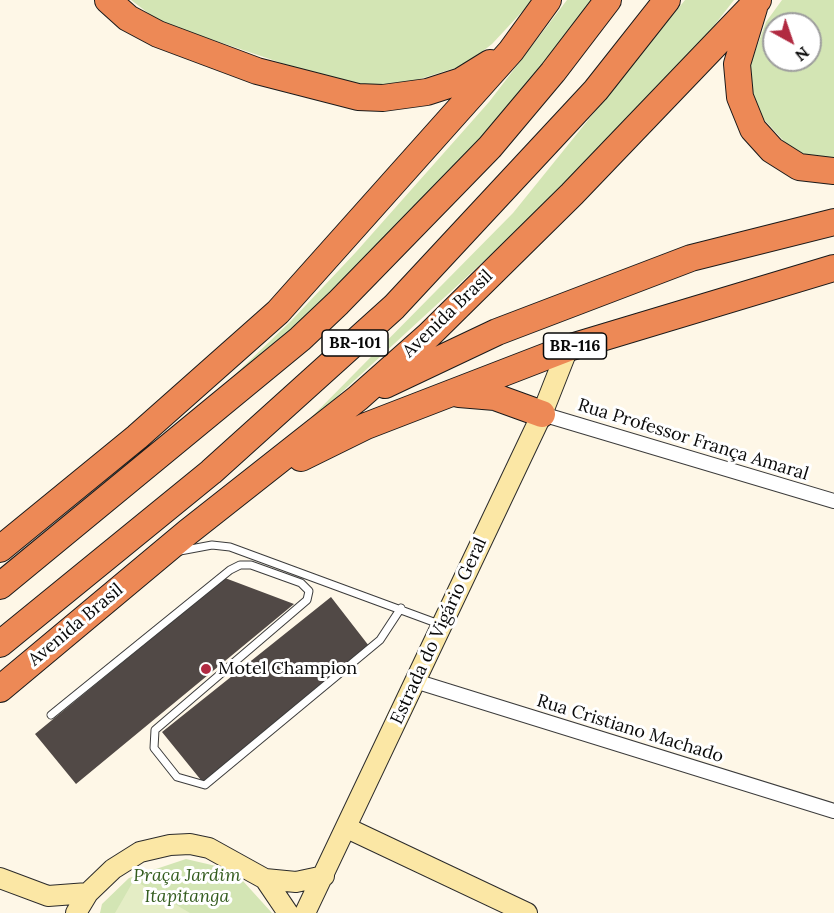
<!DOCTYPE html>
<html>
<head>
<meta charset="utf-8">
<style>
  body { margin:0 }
  #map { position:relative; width:834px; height:913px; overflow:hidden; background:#fef7e7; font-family:Lora,serif }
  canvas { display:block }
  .north { position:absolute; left:762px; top:12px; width:60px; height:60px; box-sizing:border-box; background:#fff; border:2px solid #9d9d9d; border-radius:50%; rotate:140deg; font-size:16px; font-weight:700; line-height:24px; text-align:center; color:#090909 }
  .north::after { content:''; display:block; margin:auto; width:21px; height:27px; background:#b12a41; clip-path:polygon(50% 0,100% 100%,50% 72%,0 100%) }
</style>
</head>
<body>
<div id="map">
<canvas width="834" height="913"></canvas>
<div class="north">N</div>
</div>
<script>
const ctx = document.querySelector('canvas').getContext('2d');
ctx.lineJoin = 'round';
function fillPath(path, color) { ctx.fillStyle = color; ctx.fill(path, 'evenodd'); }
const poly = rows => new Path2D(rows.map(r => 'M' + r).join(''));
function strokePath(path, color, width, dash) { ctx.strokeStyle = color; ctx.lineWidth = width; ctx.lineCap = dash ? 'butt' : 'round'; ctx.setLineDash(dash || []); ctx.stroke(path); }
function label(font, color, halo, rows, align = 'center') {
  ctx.font = font + ' Lora,serif'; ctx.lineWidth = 6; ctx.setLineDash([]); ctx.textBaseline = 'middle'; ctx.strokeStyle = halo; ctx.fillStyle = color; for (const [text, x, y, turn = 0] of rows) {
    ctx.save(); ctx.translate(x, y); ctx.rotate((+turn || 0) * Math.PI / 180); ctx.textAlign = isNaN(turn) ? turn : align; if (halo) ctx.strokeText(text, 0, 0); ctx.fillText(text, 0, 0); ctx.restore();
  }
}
fillPath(poly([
  [131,0,533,0,492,44,465,65,397,86,363,85,320,76,160,22],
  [567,0,596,0,510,117,286,345,199,409,291,321,356,252,489,102],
  [685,0,734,0,713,27,587,166,279,450,513,213],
  [782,0,834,0,834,160,816,159,791,149,759,114,752,93,751,63,766,22],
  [774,24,810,24,810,60,774,60],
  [186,859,233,870,272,913,100,913,102,904,129,878]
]), '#d3e5b4');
fillPath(poly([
  [134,880,190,913,115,913]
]), '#e4edc5');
fillPath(poly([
  [225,578,294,604,76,784,35,734],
  [331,597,369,646,205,785,162,732]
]), '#514946');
const lane = poly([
  [180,551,212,545,230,547,439,624],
  [51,715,230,570,240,565,251,565,301,583,309,591,307,600,155,730,154,748,177,777,205,785,380,640,401,608]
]);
const street = poly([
  [542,414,834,501],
  [415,681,834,811]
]);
const secondary = poly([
  [347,828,527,913],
  [0,878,48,896,88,893],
  [265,879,288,913],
  [76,913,88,893,113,869,140,852,170,845,190,844,209,848,265,879,296,882,324,876],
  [305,913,542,414,568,348]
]);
const highway = poly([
  [108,0,128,18,158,34,257,71,358,97,383,98,427,92,461,81,490,63],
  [754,8,737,64,740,97,753,129,772,150,799,167,834,171],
  [385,385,497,332,691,258,834,222],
  [459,394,495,397,542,414],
  [301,458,366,426,568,348,834,268],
  [0,549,137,437,278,312,511,51,548,0],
  [0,586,300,339,338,303,490,147,553,72,608,0],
  [0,644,211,472,394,307,596,90,667,0],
  [0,689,188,532,358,398,429,335,572,194,758,0]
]);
strokePath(lane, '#3c3c3c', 9);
strokePath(street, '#3c3c3c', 16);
strokePath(secondary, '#2b2b2b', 22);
strokePath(highway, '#1a1a1a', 28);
strokePath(lane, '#fff', 7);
strokePath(street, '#fff', 14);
strokePath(secondary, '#fbe7a5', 20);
strokePath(highway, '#ed8956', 26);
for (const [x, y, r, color] of [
  [206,669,6,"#b12a41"]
]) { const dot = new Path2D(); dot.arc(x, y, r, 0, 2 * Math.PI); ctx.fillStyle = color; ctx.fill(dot); strokePath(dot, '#fff', 2); }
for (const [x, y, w] of [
  [355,343,66],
  [575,346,63]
]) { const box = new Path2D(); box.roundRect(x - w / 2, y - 13, w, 26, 4.5); ctx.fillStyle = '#fff'; ctx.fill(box); strokePath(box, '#090909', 1.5); }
label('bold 16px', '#090909', null, [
  ["BR-101",355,343],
  ["BR-116",575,346]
]);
label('18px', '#090909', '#fff', [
  ["Avenida Brasil",448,314,-44],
  ["Rua Professor França Amaral",693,440,17],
  ["Avenida Brasil",76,625,-40],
  ["Estrada do Vigário Geral",439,631,-65],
  ["Rua Cristiano Machado",630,729,17]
]);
label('18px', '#090909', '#fff', [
  ["Motel Champion",218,669]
], 'left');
label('italic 18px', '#335c1e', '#fff', [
  ["Praça Jardim",187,876],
  ["Itapitanga",187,897]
]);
</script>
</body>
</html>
